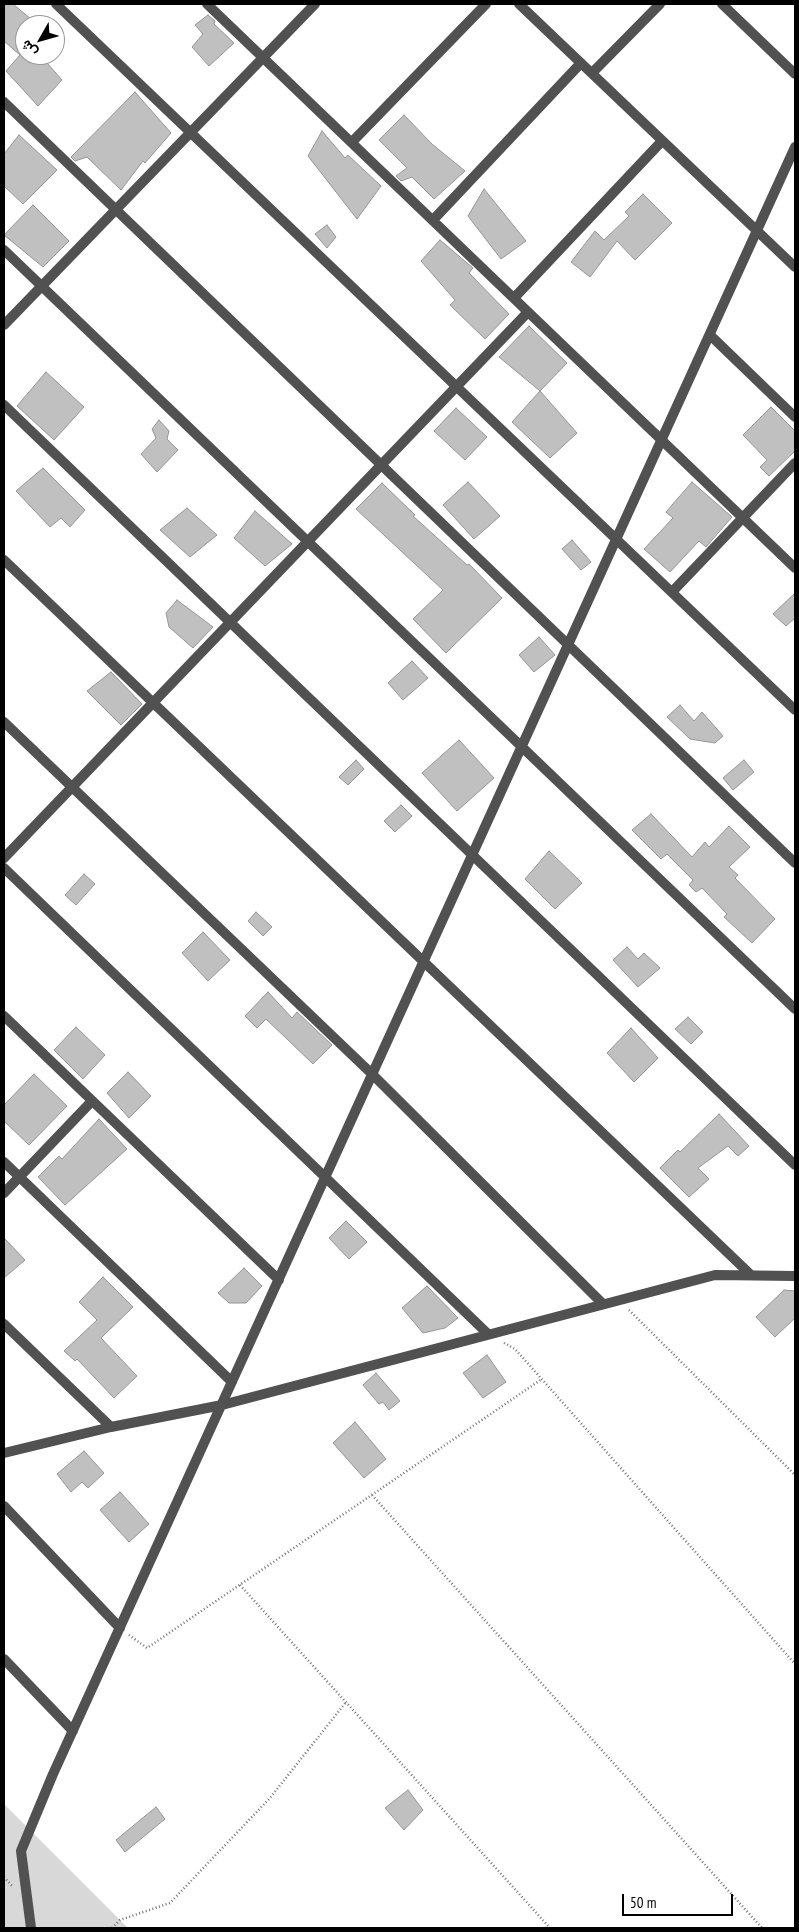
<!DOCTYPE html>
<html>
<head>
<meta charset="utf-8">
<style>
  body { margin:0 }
  #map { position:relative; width:799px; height:1932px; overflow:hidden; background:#fff; font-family:"PT Sans Narrow",Vazirmatn,sans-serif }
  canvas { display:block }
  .frame { position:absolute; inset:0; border:5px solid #000; pointer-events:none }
  .north { position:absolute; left:15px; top:15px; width:50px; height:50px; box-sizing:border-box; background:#fff; border:1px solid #999; border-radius:50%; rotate:232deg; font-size:14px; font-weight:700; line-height:20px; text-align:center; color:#000 }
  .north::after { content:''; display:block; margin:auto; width:18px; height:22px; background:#000; clip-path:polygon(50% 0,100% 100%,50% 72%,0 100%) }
  .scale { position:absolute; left:622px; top:1894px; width:111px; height:22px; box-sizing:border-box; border:2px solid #000; border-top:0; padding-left:6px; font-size:15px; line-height:18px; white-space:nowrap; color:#000; -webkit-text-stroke:4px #fff; paint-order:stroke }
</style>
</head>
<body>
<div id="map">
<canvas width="799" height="1932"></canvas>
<div class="frame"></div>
<div class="north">ش</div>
<div class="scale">50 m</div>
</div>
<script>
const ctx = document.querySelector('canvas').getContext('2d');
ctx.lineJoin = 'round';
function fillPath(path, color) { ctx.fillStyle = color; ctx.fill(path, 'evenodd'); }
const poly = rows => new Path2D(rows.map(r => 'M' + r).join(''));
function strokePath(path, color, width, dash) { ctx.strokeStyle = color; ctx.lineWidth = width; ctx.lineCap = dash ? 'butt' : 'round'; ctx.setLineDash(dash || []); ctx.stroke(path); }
fillPath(poly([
  [4,1804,128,1928,4,1928]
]), '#d8d8d8');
const building = poly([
  [4,4,13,4,38,25,25,25,25,55,40,55,62,80,38,106,6,71,20,55,4,41,4,4],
  [208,15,215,21,214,24,234,43,209,66,192,47,203,34,195,25,208,15],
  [135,92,171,133,145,163,143,161,121,190,87,157,75,161,71,157,135,92],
  [404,115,432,144,465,171,434,199,412,177,401,181,396,176,407,168,379,140,404,115],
  [322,131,345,158,348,155,381,186,357,219,308,156,322,131],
  [19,135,57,170,23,204,4,186,4,154,19,135],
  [484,189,526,241,501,259,468,216,484,189],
  [643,194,672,223,635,260,617,241,590,277,571,262,595,231,604,240,629,216,625,212,643,194],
  [33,205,69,241,43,267,4,235,33,205],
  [327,225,336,237,327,248,315,234,327,225],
  [440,240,473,268,469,273,509,314,485,339,450,305,455,300,421,261,440,240],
  [529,326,567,363,540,391,499,357,529,326],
  [46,372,84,407,54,440,17,406,46,372],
  [540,391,577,433,550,458,512,422,540,391],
  [771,407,795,431,795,451,769,476,760,467,767,460,743,435,771,407],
  [456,408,487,437,465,460,434,431,456,408],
  [159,420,169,431,167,439,178,450,157,472,141,454,156,438,152,429,159,420],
  [43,468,85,510,70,527,61,518,50,527,16,491,43,468],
  [468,482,500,516,474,539,443,505,468,482],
  [692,482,732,517,706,547,699,541,670,572,644,549,673,518,666,512,692,482],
  [382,483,415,515,413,516,467,565,469,564,502,598,446,653,413,619,443,590,356,509,382,483],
  [187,508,217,535,190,557,160,530,187,508],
  [255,511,292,544,265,566,234,538,255,511],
  [572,540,591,562,581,570,562,549,572,540],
  [795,593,795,618,786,626,773,614,795,593],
  [177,600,213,627,193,648,169,627,166,613,177,600],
  [539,637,555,655,534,672,519,655,539,637],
  [412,661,428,678,403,700,388,683,412,661],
  [111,672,142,704,121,725,87,691,111,672],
  [680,705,694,721,702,712,723,736,715,743,690,739,667,717,680,705],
  [459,740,494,778,457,811,422,773,459,740],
  [356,760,364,769,348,785,339,777,356,760],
  [744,760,754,772,733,790,723,778,744,760],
  [401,805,412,816,395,832,384,821,401,805],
  [651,814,692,857,705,842,709,847,729,826,750,847,729,867,738,875,735,878,775,919,752,943,724,917,727,914,702,888,696,892,689,885,693,880,667,854,661,859,632,830,651,814],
  [549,851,582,883,555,909,525,879,549,851],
  [84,874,95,884,76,905,65,895,84,874],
  [256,912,272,927,263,936,248,921,256,912],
  [203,932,230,960,208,981,182,953,203,932],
  [627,947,638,959,644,953,660,968,638,987,613,960,627,947],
  [268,992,292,1018,297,1012,332,1045,313,1064,266,1019,257,1028,245,1016,268,992],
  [688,1017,703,1032,691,1044,675,1029,688,1017],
  [76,1027,105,1055,83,1079,54,1050,76,1027],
  [631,1028,658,1058,634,1082,607,1053,631,1028],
  [128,1072,151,1096,129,1118,107,1093,128,1072],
  [34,1074,67,1106,29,1145,4,1121,4,1105,34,1074],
  [719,1114,749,1146,738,1156,728,1146,698,1168,709,1179,689,1197,660,1168,678,1150,680,1152,719,1114],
  [99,1119,127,1149,65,1205,38,1177,59,1156,62,1159,99,1119],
  [346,1221,367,1242,349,1259,329,1238,346,1221],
  [4,1238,25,1260,4,1278,4,1238],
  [244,1268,262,1286,246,1303,229,1303,218,1293,244,1268],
  [103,1277,133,1307,101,1338,137,1376,114,1398,77,1359,75,1361,64,1351,97,1320,79,1302,103,1277],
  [427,1286,458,1318,445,1328,423,1333,402,1308,427,1286],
  [784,1290,795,1291,795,1318,775,1337,756,1317,784,1290],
  [487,1355,506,1382,483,1398,463,1373,487,1355],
  [376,1373,400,1401,389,1410,383,1402,379,1404,363,1385,376,1373],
  [355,1422,386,1459,364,1478,333,1443,355,1422],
  [84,1451,104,1473,88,1488,82,1482,71,1492,57,1474,84,1451],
  [120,1492,149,1524,129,1542,100,1510,120,1492],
  [408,1790,423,1810,404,1830,385,1808,408,1790],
  [156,1807,165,1819,125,1852,116,1840,156,1807]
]);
fillPath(building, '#c0c0c0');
strokePath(building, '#959595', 1);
strokePath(poly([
  [629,1310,795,1475],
  [504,1343,515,1349,795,1664],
  [372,1495,762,1928],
  [240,1585,550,1928],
  [129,1635,147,1648,542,1379],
  [4,1877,13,1887],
  [112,1928,120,1920,170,1903,270,1798,346,1702]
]), '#737373', 2.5, [1, 2.5]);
strokePath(poly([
  [56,4,795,710],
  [207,4,795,568],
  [519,4,795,267],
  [722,4,795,74],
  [592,73,660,4],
  [4,102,795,863],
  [352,142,486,4],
  [433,220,581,63],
  [4,250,795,1009],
  [514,298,662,141],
  [4,325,315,4],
  [710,335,795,417],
  [4,405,795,1165],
  [4,560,751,1275],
  [672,592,795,463],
  [4,722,372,1074,603,1304],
  [4,858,528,312],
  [4,868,488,1334],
  [4,1016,279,1280],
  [4,1162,232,1382],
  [4,1193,92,1101],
  [4,1324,111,1427],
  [4,1453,111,1427,222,1405,715,1275,795,1276],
  [4,1506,120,1628],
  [4,1659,73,1731],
  [31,1928,21,1851,53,1774,795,147]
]), '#515151', 10);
</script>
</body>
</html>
